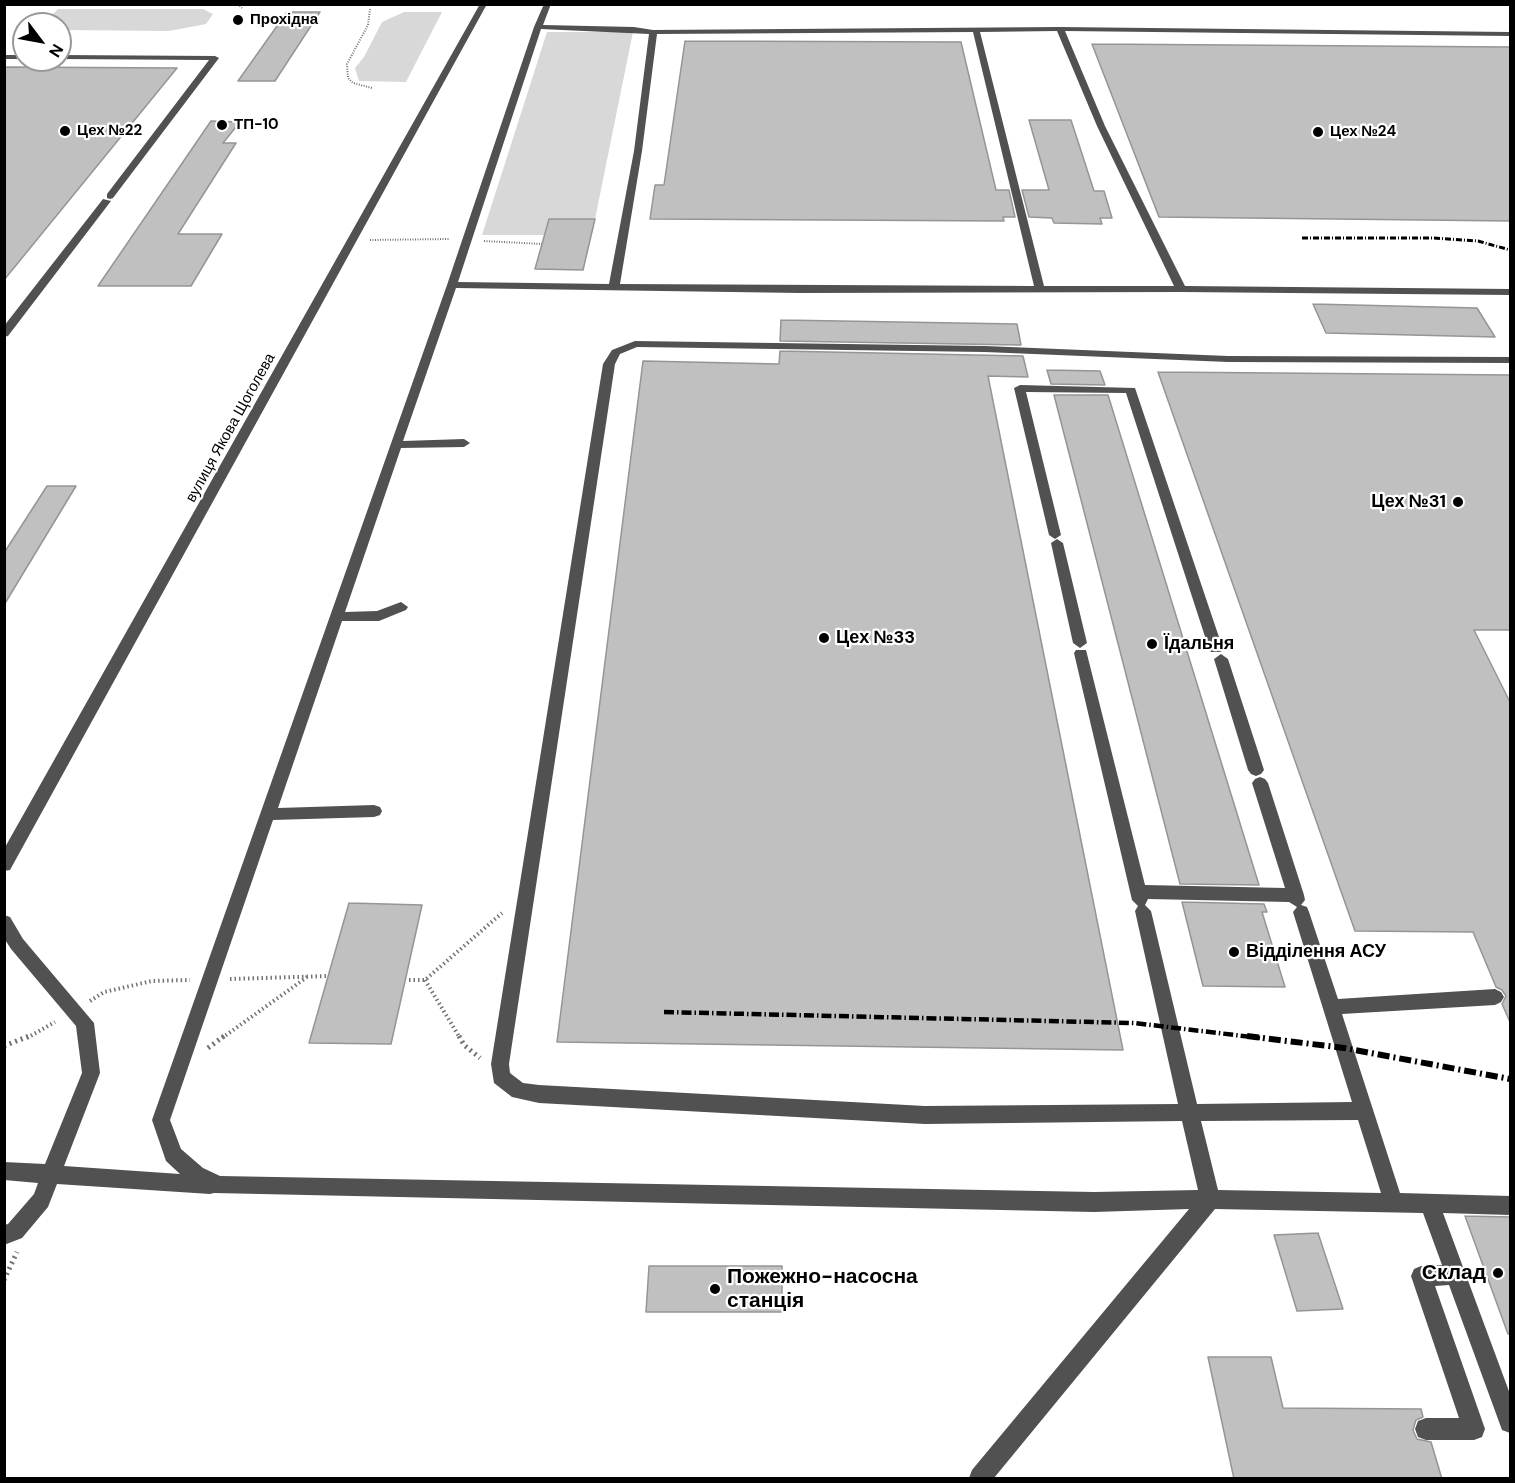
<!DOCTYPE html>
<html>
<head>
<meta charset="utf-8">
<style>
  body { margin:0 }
  #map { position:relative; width:1515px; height:1483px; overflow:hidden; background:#fff; font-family:"DM Sans",sans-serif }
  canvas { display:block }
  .frame { position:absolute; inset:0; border:6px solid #000; pointer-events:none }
  .north { position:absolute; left:12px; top:12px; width:60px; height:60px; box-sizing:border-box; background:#fff; border:2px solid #999; border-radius:50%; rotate:122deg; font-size:16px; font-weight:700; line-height:24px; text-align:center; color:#000 }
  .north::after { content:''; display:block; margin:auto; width:21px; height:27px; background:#000; clip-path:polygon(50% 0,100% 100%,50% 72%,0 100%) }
</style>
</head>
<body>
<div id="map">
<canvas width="1515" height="1483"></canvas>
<div class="frame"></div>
<div class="north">N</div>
</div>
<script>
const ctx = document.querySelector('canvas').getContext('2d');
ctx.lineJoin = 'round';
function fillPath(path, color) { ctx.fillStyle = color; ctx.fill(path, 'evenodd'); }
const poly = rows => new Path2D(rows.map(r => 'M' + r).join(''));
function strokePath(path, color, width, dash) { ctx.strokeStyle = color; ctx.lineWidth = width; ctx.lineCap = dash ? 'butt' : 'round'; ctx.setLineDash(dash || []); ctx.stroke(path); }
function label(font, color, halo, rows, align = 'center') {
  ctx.font = font + ' "DM Sans",sans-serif'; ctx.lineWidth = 4.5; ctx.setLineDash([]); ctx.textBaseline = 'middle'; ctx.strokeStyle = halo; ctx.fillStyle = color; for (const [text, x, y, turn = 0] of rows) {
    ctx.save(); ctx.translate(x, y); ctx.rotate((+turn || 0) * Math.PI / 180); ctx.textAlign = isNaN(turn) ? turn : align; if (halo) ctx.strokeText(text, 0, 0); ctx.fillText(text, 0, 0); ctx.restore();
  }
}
fillPath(poly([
  [58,9,203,9,213,14,206,24,169,31,60,30,60,24,43,24],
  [404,12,442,12,406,82,359,81,355,68,364,57,382,22],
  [547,32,633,32,595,219,549,219,544,235,482,235]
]), '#d8d8d8');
const building = poly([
  [287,12,320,12,275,81,238,81,287,12],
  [685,41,961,42,996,190,1009,190,1015,217,1003,217,1004,221,650,219,655,185,664,185,685,41],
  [1092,44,1510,47,1510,221,1159,217,1092,44],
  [4,67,177,68,4,280,4,67],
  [1029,120,1071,120,1094,191,1104,191,1112,218,1100,218,1102,224,1054,223,1052,218,1029,217,1022,190,1049,190,1029,120],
  [211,121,240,122,223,143,236,143,178,234,222,234,191,286,98,286,211,121],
  [549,219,595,219,583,270,535,269,549,219],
  [1313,304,1477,308,1495,337,1326,333,1313,304],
  [781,320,1017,324,1021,345,780,341,781,320],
  [780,351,1023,356,1028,377,988,376,1123,1050,557,1042,643,361,779,364,780,351],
  [1047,370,1100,371,1105,385,1051,384,1047,370],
  [1158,372,1510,375,1510,630,1474,630,1510,702,1510,1022,1502,1004,1506,996,1502,990,1496,987,1473,932,1355,931,1158,372],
  [1054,395,1108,395,1259,885,1180,884,1054,395],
  [47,486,76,486,4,605,4,553,47,486],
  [1182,902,1264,904,1267,912,1262,912,1285,987,1203,986,1182,902],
  [349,903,422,905,391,1044,309,1043,349,903],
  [1465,1216,1510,1217,1510,1334,1508,1334,1465,1216],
  [1318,1233,1343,1309,1297,1311,1274,1235,1318,1233],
  [649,1266,782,1266,782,1312,646,1312,649,1266],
  [1208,1357,1271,1357,1283,1408,1421,1409,1423,1417,1416,1420,1413,1430,1417,1439,1431,1442,1442,1479,1234,1479,1208,1357]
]);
fillPath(building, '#c0c0c0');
strokePath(building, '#959595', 1.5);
strokePath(poly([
  [238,4,242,8],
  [370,9,368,25,347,64,348,78,353,83,372,88],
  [370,240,450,239],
  [484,241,542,244]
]), '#737373', 2, [1, 1.5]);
strokePath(poly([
  [230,979,328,976],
  [409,980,425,980,502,913],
  [425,980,460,1038],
  [90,1001,104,992,152,981,190,980],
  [27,1038,55,1022],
  [222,1038,307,977]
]), '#737373', 4, [1.5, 3]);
strokePath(poly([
  [459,1036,464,1045,480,1058],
  [4,1046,29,1036],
  [208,1048,224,1036],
  [4,1280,17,1252]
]), '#737373', 5, [2, 4]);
fillPath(poly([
  [480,4,487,4,10,870,4,871,4,849,480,4],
  [544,4,551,4,543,25,634,27,653,30,1060,27,1510,32,1510,36,1065,31,1105,126,1185,286,1510,289,1510,295,1181,292,800,293,456,288,403,441,464,439,470,443,464,447,401,448,345,612,377,611,401,602,408,607,406,610,379,621,342,621,278,808,374,805,380,807,382,811,380,815,374,817,273,820,170,1120,181,1149,203,1168,220,1176,1094,1192,1198,1190,1182,1121,925,1124,539,1103,512,1097,494,1083,491,1064,603,364,612,350,635,341,985,346,1228,356,1510,357,1510,363,1228,362,985,352,637,347,620,354,615,364,509,1064,510,1073,523,1083,539,1085,925,1106,1178,1104,1135,911,1138,906,1132,900,1074,653,1076,650,1086,650,1145,885,1285,888,1252,783,1255,779,1260,777,1265,779,1268,783,1304,895,1305,900,1301,905,1307,907,1309,912,1338,999,1495,989,1501,992,1504,997,1501,1002,1495,1005,1342,1014,1400,1193,1510,1196,1510,1215,1443,1213,1510,1394,1510,1433,1502,1430,1449,1285,1435,1286,1485,1429,1482,1437,1474,1440,1426,1440,1418,1437,1415,1429,1418,1421,1426,1418,1459,1418,1411,1276,1414,1269,1421,1266,1442,1265,1423,1213,1215,1209,994,1478,969,1478,972,1470,1189,1209,1094,1212,214,1193,210,1194,57,1184,48,1207,22,1238,4,1245,4,1225,8,1224,34,1194,38,1183,4,1180,4,1162,45,1164,82,1073,76,1026,11,949,4,938,4,915,10,917,23,939,94,1023,100,1073,64,1166,180,1174,166,1161,152,1120,447,285,534,27,544,4],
  [541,29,649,34,634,151,609,284,458,282,541,29],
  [1057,31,1097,126,1174,286,1044,286,980,32,1057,31],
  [973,32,1034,286,620,284,642,151,657,34,973,32],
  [1148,899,1289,902,1297,907,1293,912,1352,1102,1197,1104,1151,911,1145,905,1148,899],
  [1358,1120,1381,1193,1218,1190,1201,1121,1358,1120],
  [4,55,24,55,24,59,4,59,4,55],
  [60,55,215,56,219,58,113,198,110,199,107,198,107,194,209,60,60,59,60,55],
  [103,199,111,201,8,336,4,337,4,326,103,199],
  [1020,385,1135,388,1223,649,1221,652,1211,652,1209,649,1126,393,1026,392,1061,535,1055,539,1049,535,1014,388,1020,385],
  [1057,539,1063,543,1087,643,1080,648,1073,643,1051,543,1057,539],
  [1221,654,1228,659,1264,770,1261,774,1256,776,1251,774,1248,770,1214,659,1221,654]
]), '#515151');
strokePath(poly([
  [1302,238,1433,238,1478,241,1510,250]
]), '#000', 3, [6, 2, 1, 2]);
strokePath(poly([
  [664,1012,1134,1023,1260,1038]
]), '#000', 4.5, [10, 3, 1.5, 3]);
strokePath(poly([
  [1247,1036,1344,1048,1510,1079]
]), '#000', 6, [12, 4, 2, 4]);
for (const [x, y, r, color] of [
  [238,20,6,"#000"],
  [222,125,6,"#000"],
  [65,131,6,"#000"],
  [1318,132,6,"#000"],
  [1458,502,6,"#000"],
  [824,638,6,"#000"],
  [1152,644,6,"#000"],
  [1234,952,6,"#000"],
  [1498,1273,6,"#000"],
  [715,1289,6,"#000"]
]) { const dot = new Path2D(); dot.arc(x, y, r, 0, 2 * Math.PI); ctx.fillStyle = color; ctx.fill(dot); strokePath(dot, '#fff', 2); }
label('bold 15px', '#000', '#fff', [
  ["Прохідна",250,20],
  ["ТП-10",234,125],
  ["Цех №22",77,131],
  ["Цех №24",1330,132]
], 'left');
label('15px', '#000', '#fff', [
  ["вулиця Якова Щоголева",231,428,-61]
]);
label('bold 18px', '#000', '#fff', [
  ["Цех №31",1446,502,"right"],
  ["Цех №33",836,638],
  ["Їдальня",1164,644],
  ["Відділення АСУ",1246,952]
], 'left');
label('bold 21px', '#000', '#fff', [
  ["Склад",1486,1273],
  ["Пожежно-насосна",727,1277,"left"],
  ["станція",727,1301,"left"]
], 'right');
</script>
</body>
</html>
